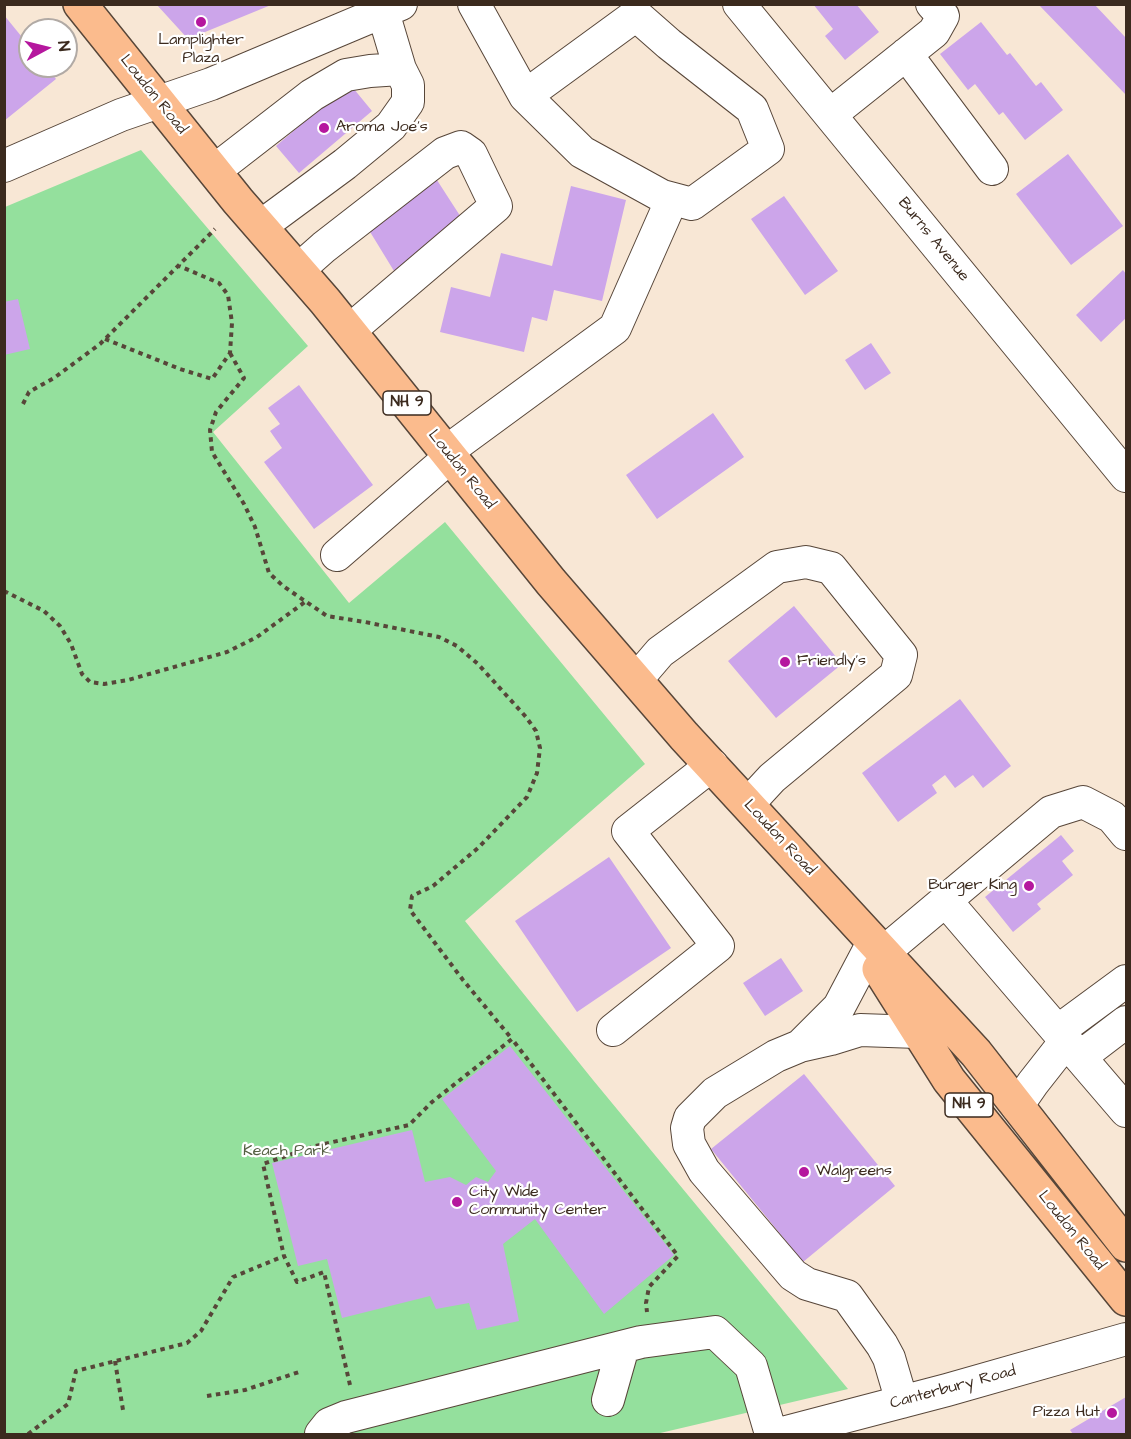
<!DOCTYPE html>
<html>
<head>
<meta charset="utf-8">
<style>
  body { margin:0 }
  #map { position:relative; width:1131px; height:1439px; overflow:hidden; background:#f8e7d5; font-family:"Architects Daughter",sans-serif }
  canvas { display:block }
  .frame { position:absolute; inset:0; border:6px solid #3b2a1e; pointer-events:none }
  .north { position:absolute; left:18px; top:18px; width:60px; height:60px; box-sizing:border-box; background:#fff; border:2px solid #b1aaa5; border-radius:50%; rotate:83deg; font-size:16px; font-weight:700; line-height:24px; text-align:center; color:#3b2a1e }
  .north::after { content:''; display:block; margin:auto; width:21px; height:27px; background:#b5179e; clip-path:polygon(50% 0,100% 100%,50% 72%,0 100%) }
</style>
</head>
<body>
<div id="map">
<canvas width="1131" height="1439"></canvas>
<div class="frame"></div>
<div class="north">N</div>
</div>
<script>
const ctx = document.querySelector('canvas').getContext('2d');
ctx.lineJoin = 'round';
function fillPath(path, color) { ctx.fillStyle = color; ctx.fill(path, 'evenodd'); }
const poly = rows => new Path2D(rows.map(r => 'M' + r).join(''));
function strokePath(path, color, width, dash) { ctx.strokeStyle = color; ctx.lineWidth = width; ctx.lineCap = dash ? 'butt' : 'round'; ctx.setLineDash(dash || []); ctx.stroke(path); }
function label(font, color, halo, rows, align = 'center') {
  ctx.font = font + ' "Architects Daughter",sans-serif'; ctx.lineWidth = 4.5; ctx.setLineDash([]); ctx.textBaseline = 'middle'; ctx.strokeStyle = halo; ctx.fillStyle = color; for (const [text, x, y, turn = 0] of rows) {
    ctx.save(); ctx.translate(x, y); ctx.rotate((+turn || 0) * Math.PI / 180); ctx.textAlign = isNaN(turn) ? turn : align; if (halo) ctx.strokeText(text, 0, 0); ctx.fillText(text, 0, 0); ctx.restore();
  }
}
fillPath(poly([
  [141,150,308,346,213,432,349,603,445,522,645,764,465,921,593,1080,848,1389,656,1434,5,1434,5,207]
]), '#94e09d');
fillPath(poly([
  [813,4,856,4,879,32,845,60,825,36,833,29],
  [1038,4,1094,4,1126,38,1126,95],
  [157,5,271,5,188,39],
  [4,15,30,47,30,66,46,66,56,79,4,121],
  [981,22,1007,55,1010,53,1036,86,1041,82,1063,110,1025,140,1003,112,999,115,975,84,968,90,940,54],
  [349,83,372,111,299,173,276,146],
  [1068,154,1123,226,1071,265,1016,194],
  [435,177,466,225,394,271,364,222],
  [571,186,626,200,602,301,554,290,547,321,532,317,524,352,440,332,451,287,490,297,501,253,552,266],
  [784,196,838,271,805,295,751,219],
  [1123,270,1126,274,1126,318,1101,342,1076,315],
  [18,299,30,349,4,355,4,302],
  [871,343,891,373,865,390,845,360],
  [299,385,373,485,314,529,264,462,282,448,270,431,280,424,268,408],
  [713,413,744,457,657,519,626,475],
  [794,606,842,664,776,718,728,661],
  [960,699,1011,766,983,788,973,775,955,788,945,775,932,785,937,793,898,822,862,773],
  [1061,835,1074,851,1062,861,1073,875,1037,904,1041,909,1013,932,985,897],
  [609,857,671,948,577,1012,515,921],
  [781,958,803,991,765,1016,743,983],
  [510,1046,674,1255,604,1314,535,1219,503,1244,519,1321,477,1330,469,1303,436,1309,430,1296,342,1318,327,1259,298,1266,272,1163,412,1130,425,1182,450,1177,466,1185,476,1177,488,1182,496,1171,442,1099],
  [804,1074,895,1186,803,1262,711,1149],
  [1126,1397,1126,1434,1073,1434,1070,1430]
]), '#cca5ea');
const minor = poly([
  [474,4,525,96,582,152,662,196,692,204,768,149,752,109,669,44,636,15,525,96],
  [739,4,1126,476],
  [906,54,992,169],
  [830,115,934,32,943,16,932,4],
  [4,166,121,115,211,84,401,4],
  [214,171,312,95,346,75,370,71,400,69],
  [261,226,345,164,391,126,408,102,408,85,400,69,383,12],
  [298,270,324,247,445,153,461,147,471,154,496,206,349,331],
  [446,452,615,328,672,199],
  [337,555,450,457],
  [636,680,660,652,777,567,806,562,831,568,901,655,896,675,772,778,748,804],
  [945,900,1126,1111],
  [884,952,1051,812,1083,802,1112,817,1126,834],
  [613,1030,718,946,628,831,712,765],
  [1058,1031,1126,981],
  [800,1046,839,1007,868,952],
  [1080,1057,1126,1022],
  [1017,1106,1033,1083,1066,1041],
  [608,1400,623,1347],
  [902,1402,889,1358,882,1345,847,1296,807,1284,793,1275,704,1171,689,1144,687,1128,690,1118,715,1093,776,1056,800,1046,831,1039,860,1030,918,1032],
  [321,1434,329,1424,346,1417,641,1342,715,1332,751,1366,771,1434],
  [779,1434,947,1390,1126,1339]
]);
const major = poly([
  [80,4,238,201,325,301,551,582,684,736,976,1053,1126,1245],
  [879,969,949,1080,1126,1299]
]);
strokePath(minor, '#574639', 34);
strokePath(major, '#574639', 36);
strokePath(poly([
  [105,339,180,369,212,379,230,353,232,323,228,295,219,283,179,266],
  [230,353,244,378,216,412,210,430,212,452,244,504,255,527,269,573,283,586,327,616,365,622,439,637,457,646,478,664,526,717,536,731,540,748,537,773,527,797,478,848,433,886,412,896,410,910,463,980,512,1039],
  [23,404,29,392,54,378,100,344,215,229],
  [4,591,44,611,60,626,71,644,82,674,90,682,104,684,128,680,227,652,257,637,305,602],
  [115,1361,123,1410],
  [350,1385,324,1272,297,1282,284,1256,263,1164,315,1146,409,1125,432,1102,512,1039,678,1256,649,1287,646,1303,647,1312],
  [207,1396,245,1390,299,1372],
  [28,1434,68,1404,76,1371,187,1343,201,1331,233,1277,284,1256]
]), '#574639', 4, [4.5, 4.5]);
strokePath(minor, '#fff', 32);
strokePath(major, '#fbbb8d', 33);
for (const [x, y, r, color] of [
  [201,22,6,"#b5179e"],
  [324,128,6,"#b5179e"],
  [785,662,6,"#b5179e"],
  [1029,886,6,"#b5179e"],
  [804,1172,6,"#b5179e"],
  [457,1202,6,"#b5179e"],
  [1112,1413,6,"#b5179e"]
]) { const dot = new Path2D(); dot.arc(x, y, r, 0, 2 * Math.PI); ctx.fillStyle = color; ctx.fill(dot); strokePath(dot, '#fff', 2); }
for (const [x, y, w] of [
  [407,403,48],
  [969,1105,48]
]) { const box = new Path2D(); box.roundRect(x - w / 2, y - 12, w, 24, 4.5); ctx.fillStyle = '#fff'; ctx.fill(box); strokePath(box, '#3b2a1e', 1.5); }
label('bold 15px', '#3b2a1e', null, [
  ["NH 9",407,403],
  ["NH 9",969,1105]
]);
label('16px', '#3b2a1e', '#fff', [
  ["Lamplighter",201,41,"center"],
  ["Plaza",201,59,"center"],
  ["Aroma Joe's",336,128],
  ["Friendly's",797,662],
  ["Burger King",1017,886,"right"],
  ["Walgreens",816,1172],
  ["City Wide",469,1193],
  ["Community Center",469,1211],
  ["Pizza Hut",1100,1413,"right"]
], 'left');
label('16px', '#3b2a1e', '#fff', [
  ["Loudon Road",153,95,51],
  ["Burns Avenue",933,240,51],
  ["Loudon Road",461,470,51],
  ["Loudon Road",779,838,47],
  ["Loudon Road",1071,1231,51],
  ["Canterbury Road",953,1388,-15]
]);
label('16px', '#566144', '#fff', [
  ["Keach Park",287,1152]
]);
</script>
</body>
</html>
